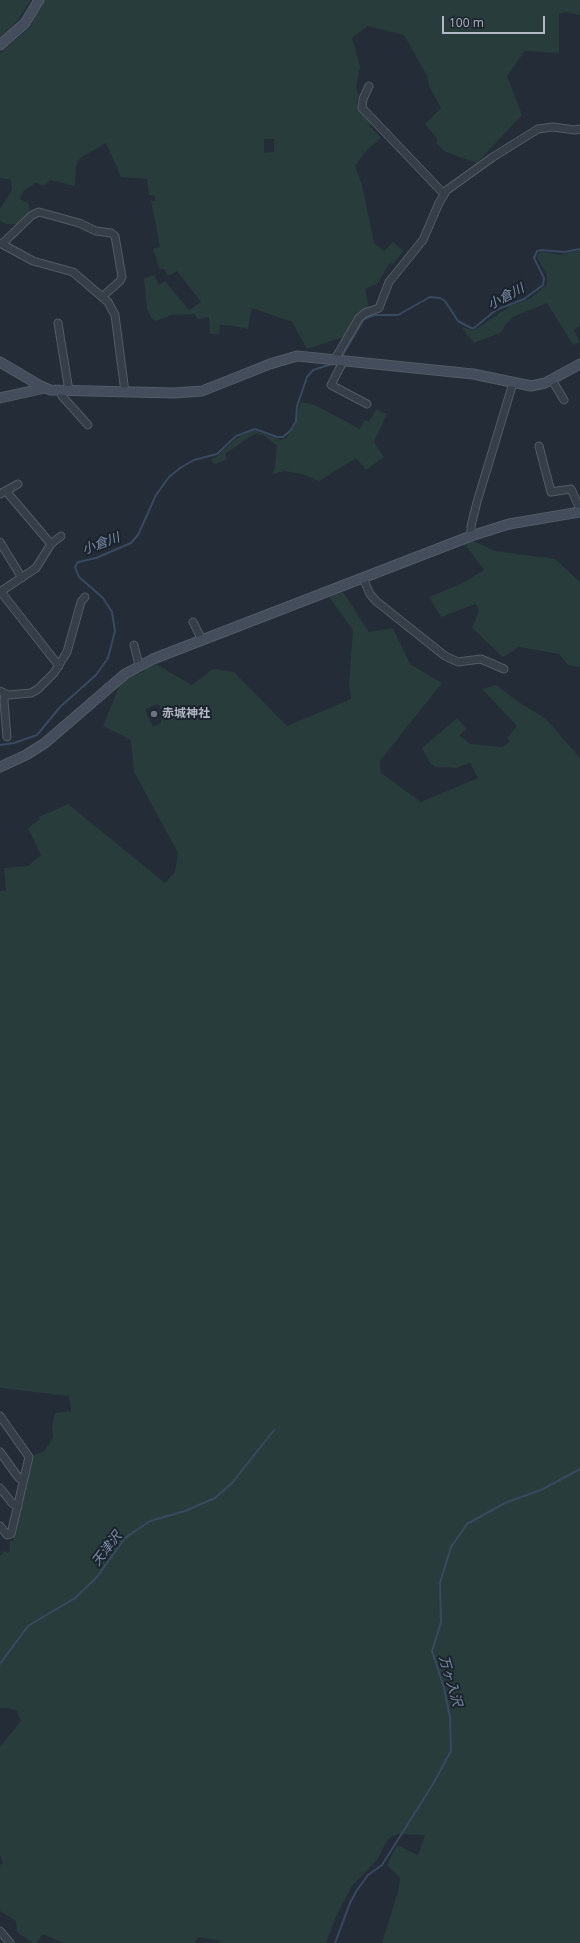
<!DOCTYPE html>
<html>
<head>
<meta charset="utf-8">
<style>
  body { margin:0 }
  #map { position:relative; width:580px; height:1943px; overflow:hidden; background:#232c37; font-family:"Open Sans",sans-serif }
  canvas { display:block }
  .scale { position:absolute; left:442px; top:16px; width:103px; height:18px; box-sizing:border-box; border:2px solid #b1b8c4; border-top:0; padding-left:5px; font-size:12px; line-height:14px; white-space:nowrap; color:#b1b8c4; -webkit-text-stroke:3px #1b232d; paint-order:stroke }
</style>
</head>
<body>
<div id="map">
<canvas width="580" height="1943"></canvas>
<div class="scale">100 m</div>
</div>
<script>
const ctx = document.querySelector('canvas').getContext('2d');
ctx.lineJoin = 'round';
function fillPath(path, color) { ctx.fillStyle = color; ctx.fill(path, 'evenodd'); }
const poly = rows => new Path2D(rows.map(r => 'M' + r).join(''));
function strokePath(path, color, width, dash) { ctx.strokeStyle = color; ctx.lineWidth = width; ctx.lineCap = dash ? 'butt' : 'round'; ctx.setLineDash(dash || []); ctx.stroke(path); }
function label(font, color, halo, rows, align = 'center') {
  ctx.font = font + ' "Open Sans","Noto Sans JP",sans-serif'; ctx.lineWidth = 4; ctx.setLineDash([]); ctx.textBaseline = 'middle'; ctx.strokeStyle = halo; ctx.fillStyle = color; for (const [text, x, y, turn = 0] of rows) {
    ctx.save(); ctx.translate(x, y); ctx.rotate((+turn || 0) * Math.PI / 180); ctx.textAlign = isNaN(turn) ? turn : align; if (halo) ctx.strokeText(text, 0, 0); ctx.fillText(text, 0, 0); ctx.restore();
  }
}
fillPath(poly([
  [0,0,31,0,17,21,0,38],
  [44,0,580,0,580,15,566,12,559,14,559,53,525,51,507,76,522,115,477,163,446,152,436,143,438,140,425,124,441,108,429,86,427,76,404,35,368,26,352,38,360,66,356,88,359,95,357,100,358,110,372,123,370,126,381,138,365,152,355,166,362,185,374,243,384,251,393,242,403,251,393,264,390,262,378,283,365,289,369,307,358,313,343,337,307,349,292,322,252,308,248,329,235,326,220,325,219,334,210,334,209,317,197,319,195,314,172,315,155,321,150,316,147,308,144,278,154,275,159,285,165,281,189,310,201,302,177,271,168,276,164,269,160,270,153,249,160,247,151,201,155,201,155,196,149,195,147,179,121,177,106,143,80,158,76,166,75,186,50,180,44,186,36,183,24,190,20,199,28,203,30,209,28,216,19,224,6,224,0,221,0,209,12,190,11,180,0,178,0,53,29,28],
  [264,139,274,139,274,152,264,153],
  [580,250,580,326,574,330,580,342,573,345,547,303,513,317,505,325,502,332,474,343,462,328,463,327,471,330,476,329,510,306,531,298,547,284,547,275,537,258,537,255,542,251,559,255],
  [300,402,313,404,360,429,364,420,369,422,376,409,387,414,374,442,384,457,366,470,356,458,319,481,302,474,285,471,272,474,275,468,277,446,266,437,258,433,252,435,225,454,227,459,216,464,213,463,211,459,216,457,237,438,253,430,281,440,286,438,295,426],
  [471,540,495,551,555,559,580,582,580,667,568,665,559,654,519,647,503,657,472,628,479,610,476,604,441,617,429,597,461,584,484,570,464,543],
  [343,592,369,632,393,628,410,664,442,683,380,761,381,773,421,802,478,778,470,763,456,768,435,767,430,763,422,748,457,718,467,729,459,735,470,744,502,747,510,742,507,738,517,726,482,689,496,685,520,703,546,719,580,758,580,1943,382,1943,398,1891,400,1878,387,1865,397,1845,418,1855,425,1835,397,1834,388,1839,377,1860,352,1886,336,1917,326,1943,221,1943,217,1940,198,1937,195,1943,63,1943,43,1934,36,1943,33,1943,17,1932,16,1921,0,1911,0,1865,3,1863,0,1855,0,1747,21,1721,17,1711,8,1708,0,1708,0,1556,4,1551,8,1553,10,1550,10,1541,13,1541,34,1455,43,1452,48,1446,53,1437,52,1427,55,1413,71,1411,69,1396,0,1388,0,891,6,891,4,868,28,866,41,855,28,828,40,819,39,817,68,804,165,883,175,872,178,853,134,772,131,740,103,726,121,682,137,671,139,674,145,670,145,666,154,663,192,685,213,669,234,672,287,726,351,699,349,684,353,630,329,597],
  [158,704,162,711,161,723,153,727,145,709]
]), '#283c3c');
strokePath(poly([
  [342,356,364,319,375,315,398,315,430,297,440,298,445,301,458,321,471,328,474,328,496,310,524,299,543,285,544,278,534,258,537,251,542,250,564,252,580,249],
  [0,745,14,743,37,735,60,707,96,675,108,658,115,631,112,612,103,598,79,577,75,567,78,562,96,558,131,543,138,535,156,495,169,477,180,468,194,460,217,454,236,436,255,429,277,437,283,437,291,430,296,421,297,406,307,377,313,370,332,364],
  [0,1664,28,1626,75,1598,97,1577,125,1538,150,1521,185,1511,215,1498,232,1483,274,1430],
  [335,1943,350,1903,357,1890,368,1875,382,1865,433,1784,451,1751,450,1717,444,1688,432,1651,441,1622,440,1583,451,1547,467,1524,505,1503,543,1489,580,1469]
]), '#394960', 2);
const street = poly([
  [369,86,363,99,362,108,444,194],
  [0,243,33,261,73,272,108,302,115,315,125,392],
  [2,244,32,215,39,212,79,223,96,231,111,233,115,236,122,277,120,281,103,296],
  [58,323,69,391],
  [335,359,359,318,365,313,379,308,389,282,423,240,439,203,447,190,493,157,538,129,553,127,575,130,580,129],
  [344,360,331,385,367,404],
  [552,380,564,400],
  [60,391,62,396,88,425],
  [539,446,551,492,571,489,580,509],
  [6,491,51,544],
  [0,494,18,484],
  [471,536,471,526,477,502,513,383],
  [0,542,22,578],
  [363,578,370,594,376,601,445,656,458,662,481,659,504,669],
  [0,592,36,568,51,544,61,536],
  [1,592,59,666],
  [193,622,202,640],
  [134,645,139,665],
  [0,691,8,695,31,693,38,689,54,673,67,652,81,602,85,597],
  [5,694,4,701,7,737],
  [0,1416,29,1457,11,1534,7,1535,0,1526],
  [0,1452,18,1477,23,1481],
  [0,1488,12,1503,18,1507],
  [0,1931,10,1943]
]);
const secondary = poly([
  [0,45,25,23,39,0],
  [0,362,39,385,50,390,174,393,202,391,270,364,297,356,473,374,531,386,545,383,580,364],
  [0,398,45,388],
  [0,767,26,755,45,743,125,674,153,659,471,536,509,524,580,512]
]);
strokePath(street, '#545b66', 9);
strokePath(secondary, '#545b66', 11);
strokePath(street, '#363e48', 7);
strokePath(secondary, '#444d5b', 9);
for (const [x, y, r, color] of [
  [154,714,4,"#6b7280"]
]) { const dot = new Path2D(); dot.arc(x, y, r, 0, 2 * Math.PI); ctx.fillStyle = color; ctx.fill(dot); strokePath(dot, '#1b232d', 1.5); }
label('bold 12px', '#b1b8c4', '#1b232d', [
  ["赤城神社",162,714]
], 'left');
label('italic 13px', '#7b8faa', '#1b232d', [
  ["小倉川",506,297,-28],
  ["小倉川",101,544,-20],
  ["天津沢",107,1549,-52],
  ["万ヶ入沢",450,1681,74]
]);
</script>
</body>
</html>
